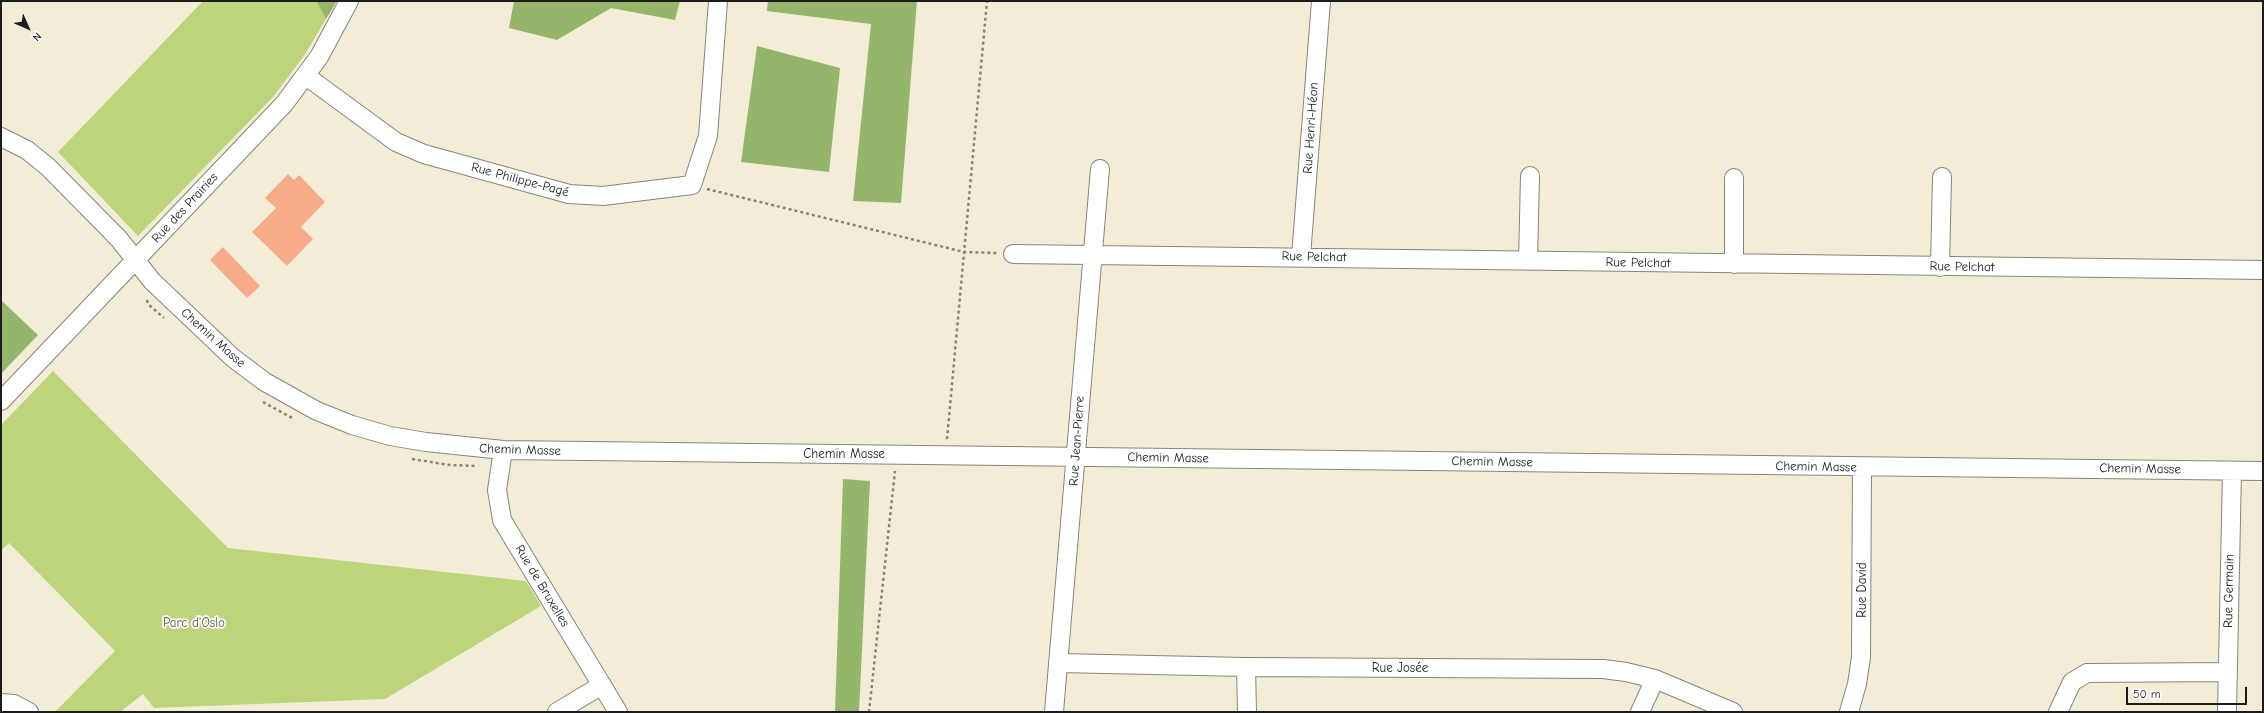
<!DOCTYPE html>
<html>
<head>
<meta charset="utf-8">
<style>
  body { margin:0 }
  #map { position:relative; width:2264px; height:713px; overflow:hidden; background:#f3edd8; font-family:"Comic Neue",sans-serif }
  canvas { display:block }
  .frame { position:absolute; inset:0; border:2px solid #1c1c1c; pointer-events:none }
  .north { position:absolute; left:8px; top:8px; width:40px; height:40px; -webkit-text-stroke:3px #fff; paint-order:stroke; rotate:135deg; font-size:11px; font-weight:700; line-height:16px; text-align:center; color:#1c1c1c }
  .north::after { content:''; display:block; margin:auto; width:14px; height:18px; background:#1c1c1c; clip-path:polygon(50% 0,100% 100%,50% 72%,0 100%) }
  .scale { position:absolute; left:2126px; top:687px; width:121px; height:18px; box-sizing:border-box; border:2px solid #1c1c1c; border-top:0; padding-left:5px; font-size:12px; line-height:14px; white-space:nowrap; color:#1c1c1c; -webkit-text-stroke:3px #fff; paint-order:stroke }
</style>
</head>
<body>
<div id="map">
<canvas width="2264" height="713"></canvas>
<div class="frame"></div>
<div class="north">N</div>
<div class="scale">50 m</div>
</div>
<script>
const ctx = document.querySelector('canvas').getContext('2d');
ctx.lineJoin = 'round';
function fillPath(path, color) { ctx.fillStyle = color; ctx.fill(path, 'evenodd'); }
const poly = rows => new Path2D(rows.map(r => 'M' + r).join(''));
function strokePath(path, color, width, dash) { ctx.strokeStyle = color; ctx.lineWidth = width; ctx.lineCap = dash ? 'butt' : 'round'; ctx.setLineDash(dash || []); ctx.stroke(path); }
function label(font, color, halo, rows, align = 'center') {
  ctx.font = font + ' "Comic Neue",sans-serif'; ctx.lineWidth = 3.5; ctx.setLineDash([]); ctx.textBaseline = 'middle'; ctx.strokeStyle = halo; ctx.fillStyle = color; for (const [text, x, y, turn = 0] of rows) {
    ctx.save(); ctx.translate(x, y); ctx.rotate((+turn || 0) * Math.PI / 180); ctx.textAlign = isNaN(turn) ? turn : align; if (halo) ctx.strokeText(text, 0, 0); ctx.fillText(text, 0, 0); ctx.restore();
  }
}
fillPath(poly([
  [203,1,316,1,326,19,304,56,273,97,138,236,58,152],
  [53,371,228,548,526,581,541,606,385,699,154,708,143,694,120,712,55,712,115,651,9,543,1,551,1,425]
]), '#bcd57a');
fillPath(poly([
  [316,1,337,1,326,19],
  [514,1,680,1,675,20,611,8,557,40,509,28],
  [768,1,917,1,901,203,853,201,871,24,767,11],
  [757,46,840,68,829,172,741,162],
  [1,300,38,335,1,374],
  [843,479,870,481,859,712,835,712]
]), '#95b66a');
fillPath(poly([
  [288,174,294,180,299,175,325,202,301,227,313,239,287,266,252,232,276,208,265,198],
  [223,247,260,286,247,298,210,260]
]), '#f7ac89');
const minor = poly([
  [306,76,396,142,424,154,569,194,603,196,692,185,708,136,718,1],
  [1,137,27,150,48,167,119,239,152,281,233,358,265,382,317,411,352,425,390,436,426,442,503,450,2263,471],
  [1013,254,2263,270],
  [1301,256,1321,1],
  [1528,261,1530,176],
  [1734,264,1734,178],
  [1940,267,1942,177],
  [1,401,284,104,319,57,349,1],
  [503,450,497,490,502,520,618,712],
  [1058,663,1246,667,1603,669,1626,672,1655,679,1733,712],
  [1246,667,1247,712],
  [1,703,14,704,29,712],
  [557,712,602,685],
  [1054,712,1100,169],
  [1640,712,1655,679],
  [1849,712,1857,684,1861,657,1862,467],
  [2058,712,2072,682,2087,673,2227,672],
  [2227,712,2232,471]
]);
strokePath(minor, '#88847a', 20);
strokePath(poly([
  [707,189,964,252,997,253],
  [147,300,148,304,164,318],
  [263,402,294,419],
  [947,439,987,1],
  [412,459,450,465,477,466],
  [869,712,895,471]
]), '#88847a', 2.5, [3, 3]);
strokePath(minor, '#fff', 18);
label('13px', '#1c1c1c', '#fff', [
  ["Rue Henri-Héon",1311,128,-86],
  ["Rue Philippe-Pagé",520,180,15],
  ["Rue des Prairies",185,208,-47],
  ["Rue Pelchat",1314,257,1],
  ["Rue Pelchat",1638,263,1],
  ["Rue Pelchat",1962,267,1],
  ["Chemin Masse",213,338,42],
  ["Rue Jean-Pierre",1077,441,-86],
  ["Chemin Masse",520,450,2],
  ["Chemin Masse",844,454],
  ["Chemin Masse",1168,458,1],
  ["Chemin Masse",1492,462,1],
  ["Chemin Masse",1816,467,1],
  ["Chemin Masse",2140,469,1],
  ["Rue de Bruxelles",542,586,59],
  ["Rue David",1862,590,-90],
  ["Rue Germain",2229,591,-89],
  ["Rue Josée",1400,668]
]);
label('13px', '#545d3d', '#fff', [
  ["Parc d'Oslo",194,623]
]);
</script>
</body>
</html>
